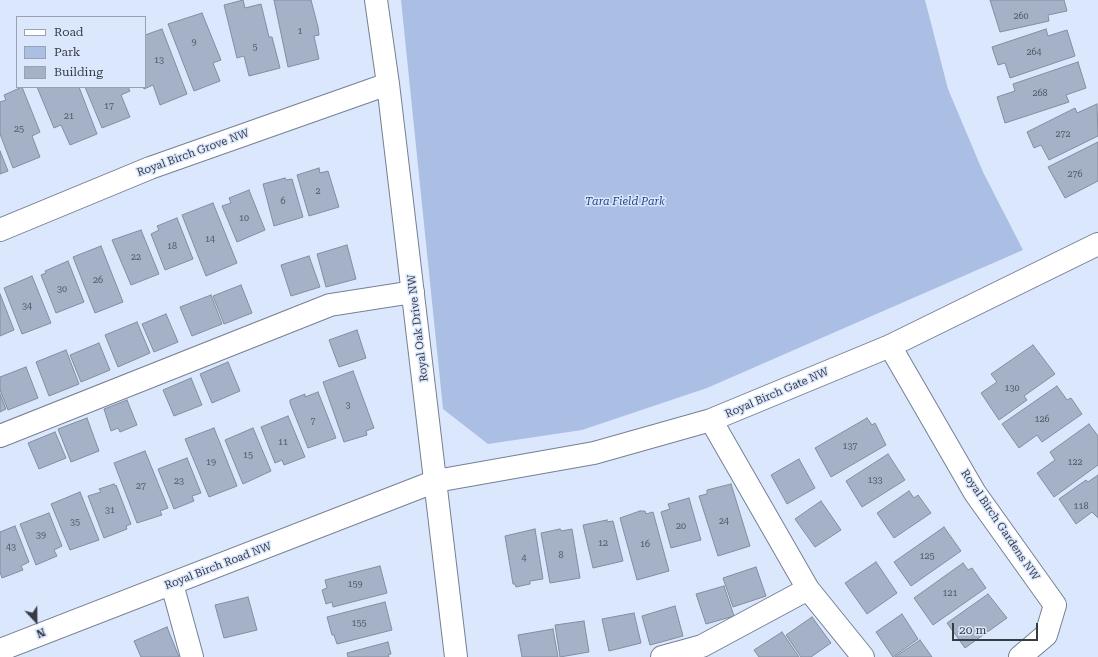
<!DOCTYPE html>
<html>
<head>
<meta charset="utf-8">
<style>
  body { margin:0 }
  #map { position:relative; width:1098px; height:657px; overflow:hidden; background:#dbe7fd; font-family:"Roboto Serif",serif }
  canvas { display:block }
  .legend { position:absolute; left:16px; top:16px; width:130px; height:72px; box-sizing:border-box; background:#dbe7fd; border:1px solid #99a2b3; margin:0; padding:5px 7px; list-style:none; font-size:12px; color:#373b44 }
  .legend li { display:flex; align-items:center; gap:8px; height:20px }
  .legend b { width:20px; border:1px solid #99a2b3 }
  .north { position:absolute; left:16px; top:601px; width:40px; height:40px; -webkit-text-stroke:3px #dbe7fd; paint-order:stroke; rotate:158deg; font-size:11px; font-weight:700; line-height:16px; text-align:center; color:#373b44 }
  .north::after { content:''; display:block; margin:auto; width:14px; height:18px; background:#373b44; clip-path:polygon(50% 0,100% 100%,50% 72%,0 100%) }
  .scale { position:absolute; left:952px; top:623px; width:86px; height:18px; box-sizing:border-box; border:2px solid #373b44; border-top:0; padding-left:5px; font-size:12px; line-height:14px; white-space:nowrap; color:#373b44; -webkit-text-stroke:3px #dbe7fd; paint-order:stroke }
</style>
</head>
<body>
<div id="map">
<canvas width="1098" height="657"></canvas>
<ul class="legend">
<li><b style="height:5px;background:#fff"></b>Road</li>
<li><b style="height:11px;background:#abbfe4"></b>Park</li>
<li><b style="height:11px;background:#a5b1c6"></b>Building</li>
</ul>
<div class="north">N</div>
<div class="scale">20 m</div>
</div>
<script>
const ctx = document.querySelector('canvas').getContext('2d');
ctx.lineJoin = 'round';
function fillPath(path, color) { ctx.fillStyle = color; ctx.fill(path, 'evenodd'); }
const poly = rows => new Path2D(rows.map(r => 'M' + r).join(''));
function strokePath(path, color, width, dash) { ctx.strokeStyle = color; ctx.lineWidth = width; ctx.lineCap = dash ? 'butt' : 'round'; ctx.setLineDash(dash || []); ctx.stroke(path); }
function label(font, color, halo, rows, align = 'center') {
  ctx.font = font + ' "Roboto Serif",serif'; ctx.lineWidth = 3; ctx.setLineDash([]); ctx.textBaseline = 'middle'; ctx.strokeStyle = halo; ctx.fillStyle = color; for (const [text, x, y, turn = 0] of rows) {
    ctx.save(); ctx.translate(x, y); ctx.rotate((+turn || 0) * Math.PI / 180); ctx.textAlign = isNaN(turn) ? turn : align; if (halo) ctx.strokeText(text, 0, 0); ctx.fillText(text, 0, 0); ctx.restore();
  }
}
fillPath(poly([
  [401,0,925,0,948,89,983,172,1023,250,707,388,582,430,488,444,443,409]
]), '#abbfe4');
const building = poly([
  [243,0,245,8,261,4,269,37,272,37,280,68,249,76,244,56,237,58,224,5,243,0],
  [274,0,311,0,318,27,319,35,314,36,319,59,288,67,274,0],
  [990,0,1064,0,1067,11,1048,15,1049,21,1000,32,990,0],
  [202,13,221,60,213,63,220,81,194,91,168,24,202,13],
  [162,29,187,94,160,105,153,85,144,89,143,87,145,87,145,35,162,29],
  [1046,29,1048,36,1067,30,1075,56,1010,78,1005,63,998,65,992,47,1046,29],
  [1078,62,1086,88,1066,95,1069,102,1005,123,997,97,1015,91,1013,84,1078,62],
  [22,87,40,132,32,136,40,157,13,168,0,134,0,102,6,100,4,95,22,87],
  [37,87,79,87,97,134,70,145,61,125,54,128,37,87],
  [85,87,128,87,130,91,121,95,130,117,102,128,85,87],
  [1097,104,1098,136,1049,160,1041,145,1034,148,1027,132,1075,108,1077,113,1097,104],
  [1098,142,1098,181,1065,198,1048,167,1098,142],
  [0,151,8,171,0,174,0,151],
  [319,168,320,173,328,171,339,207,309,216,297,175,319,168],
  [285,178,286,180,292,179,303,217,274,226,263,184,285,178],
  [249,190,265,230,237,242,222,206,231,203,229,198,249,190],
  [213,203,237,263,206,276,182,215,213,203],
  [177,218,193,259,165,270,151,234,159,230,157,226,177,218],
  [141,230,159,274,131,285,112,240,141,230],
  [347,245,356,279,326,287,317,254,347,245],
  [101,246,123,302,95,313,73,257,101,246],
  [309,256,320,287,291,296,281,265,309,256],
  [68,261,84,302,56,313,41,275,46,273,45,271,68,261],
  [32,276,51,323,22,334,4,288,32,276],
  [241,285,252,313,224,324,213,296,241,285],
  [0,294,14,330,0,336,0,294],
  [211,295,222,324,192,336,180,307,211,295],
  [166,314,178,342,154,352,142,324,166,314],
  [137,322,150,353,118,367,105,335,137,322],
  [357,330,366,358,339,367,329,340,357,330],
  [99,343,110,370,81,382,70,355,99,343],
  [1033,345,1055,374,1024,396,1027,400,999,420,981,393,997,382,991,374,1033,345],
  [66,350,79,384,49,396,36,362,66,350],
  [228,362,240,391,212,403,200,374,228,362],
  [26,367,38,398,8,410,0,390,0,377,26,367],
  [353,371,374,428,366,431,367,435,344,442,323,382,353,371],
  [191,378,202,405,174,416,163,390,191,378],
  [1057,386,1067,400,1071,398,1082,414,1042,442,1037,435,1019,448,1002,424,1057,386],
  [318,392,336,438,308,448,290,403,290,400,305,394,305,397,318,392],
  [0,394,6,409,0,412,0,394],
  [127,400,137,425,120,432,118,428,111,431,104,409,127,400],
  [288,416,305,457,284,465,282,460,275,463,261,427,288,416],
  [87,418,99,451,71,462,58,429,87,418],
  [867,418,872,425,875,423,886,445,831,477,815,448,867,418],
  [1089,424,1098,436,1098,465,1054,497,1037,473,1055,460,1050,452,1089,424],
  [214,428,237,486,209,497,185,439,214,428],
  [253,428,271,471,243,484,225,440,253,428],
  [55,432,66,458,39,469,28,443,55,432],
  [145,451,168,508,160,511,162,515,137,523,114,463,145,451],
  [888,454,905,480,862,507,846,481,888,454],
  [187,458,201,493,192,496,194,501,174,509,158,469,187,458],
  [799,459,815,488,787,504,771,475,799,459],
  [1098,475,1098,518,1092,512,1076,524,1059,499,1086,480,1088,482,1098,475],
  [114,484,115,486,116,485,131,524,126,526,127,529,104,538,88,496,101,492,99,489,114,484],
  [731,484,750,546,718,556,699,496,707,494,707,490,731,484],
  [909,491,914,498,918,495,931,513,894,538,877,513,909,491],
  [80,492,99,540,70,550,51,504,80,492],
  [689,498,701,540,671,548,661,512,670,509,668,504,689,498],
  [821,501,841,530,815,547,795,519,821,501],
  [640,511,645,511,646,514,653,512,669,571,637,580,620,518,640,511],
  [49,513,62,546,54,550,57,556,36,565,20,524,49,513],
  [607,520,607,522,613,521,623,561,593,568,583,525,607,520],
  [15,526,29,562,21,566,23,570,2,578,0,572,0,532,15,526],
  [944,527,961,551,911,586,894,562,944,527],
  [535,529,543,579,530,581,530,584,516,587,515,584,513,584,505,536,535,529],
  [560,529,561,531,572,529,580,578,550,583,541,533,560,529],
  [876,562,897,593,867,614,845,583,876,562],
  [963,563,968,570,972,568,986,588,933,625,914,598,963,563],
  [380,566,387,593,333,607,332,602,326,604,322,590,327,588,325,580,380,566],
  [756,567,766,596,733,607,723,578,756,567],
  [724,586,734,616,706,624,696,594,724,586],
  [988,594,1007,618,965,648,947,623,988,594],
  [248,597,257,630,224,638,215,605,248,597],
  [385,602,392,630,337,644,334,635,332,635,327,617,385,602],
  [675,606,683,636,650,645,642,616,675,606],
  [634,613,641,643,609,651,602,619,634,613],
  [902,614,918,639,893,657,876,632,902,614],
  [812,617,831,643,811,657,801,657,786,635,812,617],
  [584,621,589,652,560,657,555,625,584,621],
  [167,627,179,657,141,657,134,641,167,627],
  [553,629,558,657,522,657,518,635,553,629],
  [782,632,799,657,759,657,754,650,782,632],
  [920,640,932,657,895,657,920,640],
  [388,642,391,654,388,655,389,657,348,657,347,653,388,642]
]);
fillPath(building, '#a5b1c6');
strokePath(building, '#828da1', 1);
const minor = poly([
  [376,0,388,84,456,657],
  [0,230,150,168,388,84],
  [890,346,975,493,1055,605,1046,635,1020,657],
  [711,420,808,589,863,657],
  [0,436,330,305,413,292],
  [172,584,192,657],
  [0,650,436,481,594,453,711,420,890,346,1098,244],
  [662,657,702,646,808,589]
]);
strokePath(minor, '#768094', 24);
strokePath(minor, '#fff', 22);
label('9px', '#525864', null, [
  ["260",1021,16],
  ["1",300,31],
  ["9",194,42],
  ["5",255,47],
  ["264",1034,52],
  ["13",159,60],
  ["268",1040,93],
  ["17",109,106],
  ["21",69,116],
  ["25",19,129],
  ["272",1063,134],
  ["276",1075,174],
  ["2",318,191],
  ["6",283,201],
  ["10",244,218],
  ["14",210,239],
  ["18",172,246],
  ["22",136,257],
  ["26",98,280],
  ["30",62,289],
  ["34",27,306],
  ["130",1012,388],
  ["3",348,405],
  ["126",1042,419],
  ["7",313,421],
  ["11",283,442],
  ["137",850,446],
  ["15",248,455],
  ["19",211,462],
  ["122",1075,462],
  ["133",875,480],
  ["23",179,481],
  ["27",141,486],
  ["118",1081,506],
  ["31",110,510],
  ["24",724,521],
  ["35",75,522],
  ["20",681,526],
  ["39",41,535],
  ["12",603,543],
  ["16",645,544],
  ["43",11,547],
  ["8",561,555],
  ["125",927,556],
  ["4",524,558],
  ["159",355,584],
  ["121",950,593],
  ["155",359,623]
]);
label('11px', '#373b44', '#dbe7fd', [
  ["Royal Birch Grove NW",193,153,-20],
  ["Royal Oak Drive NW",418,328,-97],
  ["Royal Birch Gate NW",777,393,-23],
  ["Royal Birch Gardens NW",1000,525,56],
  ["Royal Birch Road NW",218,566,-21]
]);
label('italic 11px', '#23478d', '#dbe7fd', [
  ["Tara Field Park",625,202]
]);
</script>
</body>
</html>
